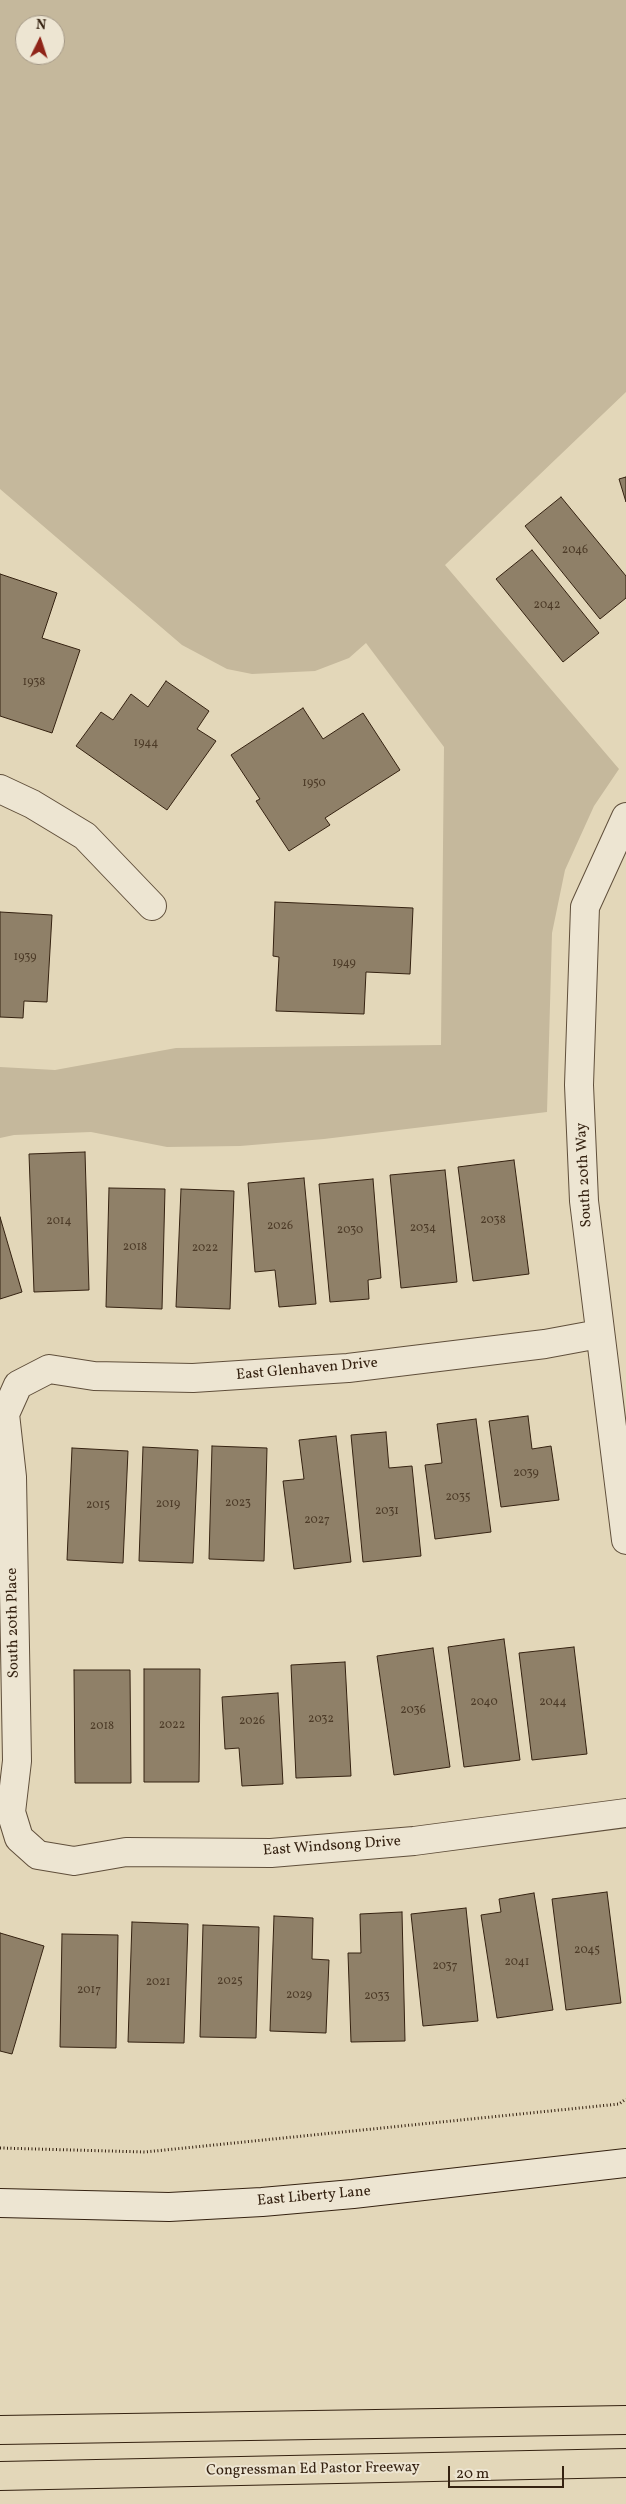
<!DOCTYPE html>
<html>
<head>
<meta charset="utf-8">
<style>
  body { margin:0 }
  #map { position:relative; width:626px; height:2504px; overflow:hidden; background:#e3d7b9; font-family:Vollkorn,serif }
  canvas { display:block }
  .north { position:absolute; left:15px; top:15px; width:50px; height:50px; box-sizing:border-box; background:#ede5d2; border:1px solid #a39785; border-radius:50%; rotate:4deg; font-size:14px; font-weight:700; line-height:20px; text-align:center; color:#352211 }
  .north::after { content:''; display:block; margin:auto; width:18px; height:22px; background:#8f2418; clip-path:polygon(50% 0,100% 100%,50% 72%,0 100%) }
  .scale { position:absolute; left:448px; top:2466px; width:116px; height:22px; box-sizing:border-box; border:2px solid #352211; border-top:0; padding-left:6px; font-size:15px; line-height:18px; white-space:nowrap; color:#352211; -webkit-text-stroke:4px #ede5d2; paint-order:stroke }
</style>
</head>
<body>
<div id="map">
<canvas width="626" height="2504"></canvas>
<div class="north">N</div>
<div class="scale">20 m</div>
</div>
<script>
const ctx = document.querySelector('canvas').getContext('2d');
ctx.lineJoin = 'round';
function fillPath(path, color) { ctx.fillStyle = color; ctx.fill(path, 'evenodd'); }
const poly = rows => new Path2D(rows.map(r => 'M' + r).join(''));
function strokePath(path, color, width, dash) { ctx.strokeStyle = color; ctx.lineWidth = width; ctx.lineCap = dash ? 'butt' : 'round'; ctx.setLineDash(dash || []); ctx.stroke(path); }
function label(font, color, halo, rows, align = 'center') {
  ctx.font = font + ' Vollkorn,serif'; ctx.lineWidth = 4; ctx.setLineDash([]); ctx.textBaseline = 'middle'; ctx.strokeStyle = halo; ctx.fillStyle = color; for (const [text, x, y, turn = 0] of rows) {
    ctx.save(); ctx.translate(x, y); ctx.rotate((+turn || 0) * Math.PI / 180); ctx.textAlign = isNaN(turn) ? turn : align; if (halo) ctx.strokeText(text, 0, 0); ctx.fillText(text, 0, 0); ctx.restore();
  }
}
fillPath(poly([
  [0,0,626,0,626,392,445,565,619,769,594,806,565,870,552,933,547,1112,324,1139,240,1146,167,1147,91,1132,14,1135,0,1138,0,1067,55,1070,176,1048,441,1045,444,747,366,643,349,658,315,671,252,674,227,669,182,645,0,489],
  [25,25,55,25,55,55,25,55]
]), '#c5b89c');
const building = poly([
  [626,477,626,502,619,479,626,477],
  [561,497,626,576,626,598,600,619,525,526,561,497],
  [532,550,599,633,563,662,496,579,532,550],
  [0,574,57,593,42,638,80,650,52,733,0,716,0,574],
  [166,681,209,711,197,729,216,741,167,810,76,746,101,712,113,720,131,694,148,707,166,681],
  [303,708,323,739,363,713,400,770,325,818,330,825,289,851,256,801,260,799,231,755,303,708],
  [275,902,413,908,410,974,366,972,364,1014,276,1011,279,957,273,956,275,902],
  [0,912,52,915,47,1002,24,1001,23,1018,0,1017,0,912],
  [85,1152,89,1290,34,1292,29,1154,85,1152],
  [514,1160,529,1274,473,1281,458,1167,514,1160],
  [445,1170,457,1282,401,1288,390,1175,445,1170],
  [304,1178,316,1304,279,1307,275,1270,255,1272,248,1183,304,1178],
  [373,1179,381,1278,368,1280,369,1299,330,1302,319,1184,373,1179],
  [109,1188,165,1189,162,1309,106,1307,109,1188],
  [181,1189,234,1191,230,1309,176,1307,181,1189],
  [0,1217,22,1292,0,1299,0,1217],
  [528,1416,532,1449,551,1446,559,1500,501,1507,489,1421,528,1416],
  [476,1419,491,1532,435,1539,425,1465,442,1463,437,1424,476,1419],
  [386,1432,389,1468,412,1466,421,1556,363,1562,351,1435,386,1432],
  [336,1436,351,1562,294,1569,283,1481,304,1479,299,1440,336,1436],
  [212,1446,267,1448,264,1561,209,1559,212,1446],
  [143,1447,198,1450,193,1563,139,1561,143,1447],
  [72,1448,128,1451,123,1563,67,1560,72,1448],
  [504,1639,520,1760,464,1767,448,1647,504,1639],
  [574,1647,587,1754,532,1760,519,1653,574,1647],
  [433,1648,450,1767,394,1775,377,1656,433,1648],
  [345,1662,351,1776,296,1778,291,1665,345,1662],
  [144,1669,200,1669,199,1782,144,1782,144,1669],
  [74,1670,130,1670,131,1783,75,1783,74,1670],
  [278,1693,283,1784,242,1786,239,1748,225,1749,222,1697,278,1693],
  [607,1892,621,2003,566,2010,552,1899,607,1892],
  [534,1893,553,2010,497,2018,481,1915,501,1912,499,1899,534,1893],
  [466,1908,478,2021,423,2026,411,1914,466,1908],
  [402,1912,405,2041,351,2042,348,1953,361,1953,360,1914,402,1912],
  [274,1916,313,1918,312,1959,329,1960,326,2033,270,2031,274,1916],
  [132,1922,188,1924,184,2043,128,2042,132,1922],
  [203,1925,259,1927,256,2038,200,2037,203,1925],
  [0,1933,44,1946,12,2054,0,2051,0,1933],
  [62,1934,118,1935,116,2048,60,2047,62,1934]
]);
fillPath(building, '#8f8068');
strokePath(building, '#352211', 1);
const street = poly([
  [0,789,32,804,85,836,152,906],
  [626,817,585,907,579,1085,584,1201,626,1540],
  [599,1334,545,1344,348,1368,193,1378,94,1376,49,1369,18,1385,5,1414,12,1477,17,1761,11,1812,19,1838,38,1855,74,1861,126,1852,271,1853,414,1841,626,1813]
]);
const secondary = poly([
  [0,2203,169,2207,262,2202,353,2194,626,2163]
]);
const highway = poly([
  [0,2430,626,2420],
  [0,2476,626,2463]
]);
strokePath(street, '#604f3b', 30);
strokePath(secondary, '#352211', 30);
strokePath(highway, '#352211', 30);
strokePath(poly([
  [0,2148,145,2152,619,2104,626,2099]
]), '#352211', 3, [1, 2.5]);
strokePath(street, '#ede5d2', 28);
strokePath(secondary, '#ede5d2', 28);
strokePath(highway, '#e3d7b9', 28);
label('12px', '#4c3a27', null, [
  ["2046",575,551],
  ["2042",547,606],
  ["1938",34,683],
  ["1944",146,744],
  ["1950",314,784],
  ["1939",25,958],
  ["1949",344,964],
  ["2038",493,1221],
  ["2014",59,1222],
  ["2026",280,1227],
  ["2034",423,1229],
  ["2030",350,1231],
  ["2018",135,1248],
  ["2022",205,1249],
  ["2039",526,1474],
  ["2035",458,1498],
  ["2023",238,1504],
  ["2019",168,1505],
  ["2015",98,1506],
  ["2031",387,1512],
  ["2027",317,1521],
  ["2040",484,1703],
  ["2044",553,1703],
  ["2036",413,1711],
  ["2032",321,1720],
  ["2026",252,1722],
  ["2022",172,1726],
  ["2018",102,1727],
  ["2045",587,1951],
  ["2041",517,1963],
  ["2037",445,1967],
  ["2025",230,1982],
  ["2021",158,1983],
  ["2017",89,1991],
  ["2029",299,1996],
  ["2033",377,1997]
]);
label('15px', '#352211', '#ede5d2', [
  ["South 20th Way",585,1175,-93],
  ["East Glenhaven Drive",307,1370,-5],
  ["South 20th Place",14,1623,-91],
  ["East Windsong Drive",332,1847,-4],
  ["East Liberty Lane",314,2197,-5],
  ["Congressman Ed Pastor Freeway",313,2470,-1]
]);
</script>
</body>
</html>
